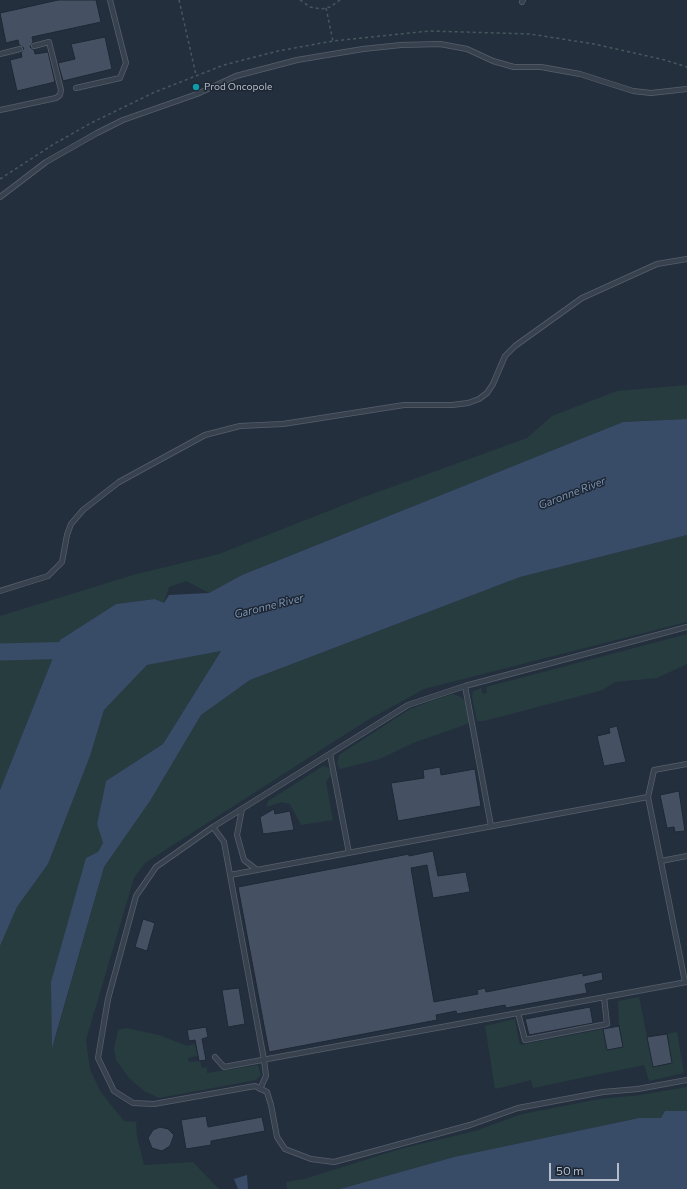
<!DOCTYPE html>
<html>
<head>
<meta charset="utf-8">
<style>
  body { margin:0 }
  #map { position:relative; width:687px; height:1189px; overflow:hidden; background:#242f3e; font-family:Commissioner,sans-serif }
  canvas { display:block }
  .scale { position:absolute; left:549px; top:1163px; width:70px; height:18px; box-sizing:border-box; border:2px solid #b4bcc9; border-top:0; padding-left:5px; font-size:12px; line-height:14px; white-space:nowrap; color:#b4bcc9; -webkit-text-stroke:3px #1d2633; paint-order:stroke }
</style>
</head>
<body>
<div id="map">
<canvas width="687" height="1189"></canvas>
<div class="scale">50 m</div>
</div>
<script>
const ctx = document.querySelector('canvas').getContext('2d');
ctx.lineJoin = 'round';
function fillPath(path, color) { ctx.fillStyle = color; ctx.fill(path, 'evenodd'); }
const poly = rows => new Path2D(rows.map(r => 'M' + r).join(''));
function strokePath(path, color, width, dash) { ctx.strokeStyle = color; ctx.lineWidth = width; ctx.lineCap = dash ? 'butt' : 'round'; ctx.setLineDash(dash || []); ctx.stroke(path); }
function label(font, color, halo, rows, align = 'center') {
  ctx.font = font + ' Commissioner,sans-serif'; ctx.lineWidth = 3; ctx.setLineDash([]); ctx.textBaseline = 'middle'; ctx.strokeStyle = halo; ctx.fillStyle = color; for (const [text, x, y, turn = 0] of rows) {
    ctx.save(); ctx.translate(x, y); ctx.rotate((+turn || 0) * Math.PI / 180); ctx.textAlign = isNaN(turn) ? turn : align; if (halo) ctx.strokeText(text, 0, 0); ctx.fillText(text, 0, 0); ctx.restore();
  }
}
fillPath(poly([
  [687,385,687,419,623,422,242,575,209,593,186,581,169,587,164,603,155,599,116,604,60,640,0,790,0,616,133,575,219,554,364,497,527,438,552,416,617,391],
  [687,535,687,622,424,689,366,721,145,863,134,878,86,1040,90,1069,100,1091,124,1121,136,1122,137,1137,144,1165,193,1162,219,1189,0,1189,0,946,17,907,48,864,90,756,104,710,147,665,221,651,163,744,106,781,97,824,103,843,98,852,53,1046,104,867,150,801,201,715,250,680,520,577],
  [687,634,687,664,657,678,615,682,603,690,484,721,477,721,472,697,473,691,481,688,483,694,487,693,486,687],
  [453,694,461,697,466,702,470,723,413,743,380,759,340,769,337,764,339,755,410,709,434,700],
  [323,766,329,768,331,775,326,782,333,820,301,825,290,804,282,802,266,807,268,801],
  [639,997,653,1067,672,1063,667,1034,677,1032,684,1073,649,1081,644,1065,533,1088,531,1080,495,1089,485,1026,515,1019,520,1045,603,1029,607,1050,623,1046,619,1026,618,1001],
  [126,1028,159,1035,187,1046,195,1044,198,1056,188,1058,189,1062,200,1061,202,1068,207,1067,207,1073,258,1065,261,1075,256,1080,159,1098,144,1091,129,1078,116,1060,114,1048,118,1030],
  [687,1087,687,1111,665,1111,662,1118,639,1118,454,1157,340,1189,287,1189,286,1182,304,1179,400,1149,475,1131,522,1114,600,1099,640,1095]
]), '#263c3f');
fillPath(poly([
  [687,419,687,535,520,577,250,680,201,715,150,801,104,867,52,1048,51,982,86,858,98,852,103,843,97,824,106,781,163,744,221,651,147,665,104,710,90,756,48,864,17,907,0,946,0,790,60,640,116,604,155,599,164,603,169,595,209,593,242,575,623,422],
  [665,1111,687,1111,687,1189,340,1189,454,1157,639,1118,661,1118],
  [247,1175,248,1189,238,1189,234,1179]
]), '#394c67');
strokePath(poly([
  [0,652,78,650]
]), '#394c67', 17);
const building = poly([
  [58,0,96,0,101,22,32,37,33,42,30,47,34,50,35,54,48,52,55,82,17,91,10,60,22,57,21,53,24,48,19,45,18,40,6,43,0,13,58,0],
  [105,37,112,69,63,81,58,63,75,59,71,44,105,37],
  [617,726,626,762,604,766,597,736,610,733,609,728,617,726],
  [440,767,441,775,475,769,481,806,398,821,391,783,424,778,423,770,440,767],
  [679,791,685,831,675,832,674,827,667,828,660,795,679,791],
  [274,809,275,814,290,811,294,830,263,834,260,817,274,809],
  [433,851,438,876,466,872,470,892,433,898,427,865,411,868,434,1002,478,994,477,990,485,988,486,992,583,973,583,976,602,972,603,980,585,984,587,993,506,1008,505,1005,457,1014,456,1011,436,1015,437,1020,269,1052,238,887,409,854,409,856,433,851],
  [143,919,155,923,147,951,135,947,143,919],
  [239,988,245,1024,228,1027,222,990,239,988],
  [590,1007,593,1023,529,1035,525,1019,590,1007],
  [619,1026,623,1047,607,1050,603,1029,619,1026],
  [206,1027,208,1037,202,1039,206,1060,199,1061,195,1040,189,1041,187,1030,206,1027],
  [667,1034,672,1063,653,1067,647,1037,667,1034],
  [206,1116,208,1127,262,1117,265,1131,211,1141,211,1145,186,1149,181,1120,206,1116],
  [160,1127,168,1129,174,1135,170,1146,162,1151,152,1148,148,1138,153,1130,160,1127]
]);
fillPath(building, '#455162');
strokePath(building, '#1f2835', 1);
const lane = poly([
  [522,2,523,0],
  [0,54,20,49],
  [76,88,120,78,126,63,110,0],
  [0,110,56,98,60,95,61,90,49,42,34,46],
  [0,197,46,162,97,133,123,120,197,94,236,76,297,60,363,49,401,45,440,44,467,49,493,61,514,67,541,67,580,74,633,91,651,93,687,89],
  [0,591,48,576,62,562,67,535,71,524,83,510,119,482,205,435,240,426,283,424,404,405,452,405,468,403,479,399,487,393,493,384,505,356,515,346,582,298,657,264,687,259],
  [687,627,465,686,408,705,213,827,156,867,136,896,108,999,98,1058,114,1091,133,1103,154,1104,255,1086,267,1092,271,1105,277,1137,285,1149,311,1159,334,1162,470,1125,518,1108,603,1092,638,1089,687,1080],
  [465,686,491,826],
  [330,754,349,853],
  [648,797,654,770,687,764],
  [242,809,237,835,244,860,257,870],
  [213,827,224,842,264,1060,266,1076,260,1089],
  [661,861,687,856],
  [230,875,648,797,685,982],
  [518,1013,525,1040,607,1024,604,997],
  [215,1057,224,1067,687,982]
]);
strokePath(lane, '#565f6c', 6);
strokePath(poly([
  [179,0,196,75],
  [300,0,310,7,321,9,330,7,340,0],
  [326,8,333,41],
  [0,179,54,144,91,123,155,92,224,65,278,51,333,41,429,31,530,34,594,44,665,60,687,67]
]), '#44595c', 1.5, [3, 3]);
strokePath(lane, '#38414e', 4.5);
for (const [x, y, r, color] of [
  [196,87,4,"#0f9aa8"]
]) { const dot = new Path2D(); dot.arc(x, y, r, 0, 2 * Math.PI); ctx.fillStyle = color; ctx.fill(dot); strokePath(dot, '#1d2633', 1.5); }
label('10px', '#b4bcc9', '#1d2633', [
  ["Prod Oncopole",204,87]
], 'left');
label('italic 11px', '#7c92b1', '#1d2633', [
  ["Garonne River",572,493,-21],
  ["Garonne River",269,606,-14]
]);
</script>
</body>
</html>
